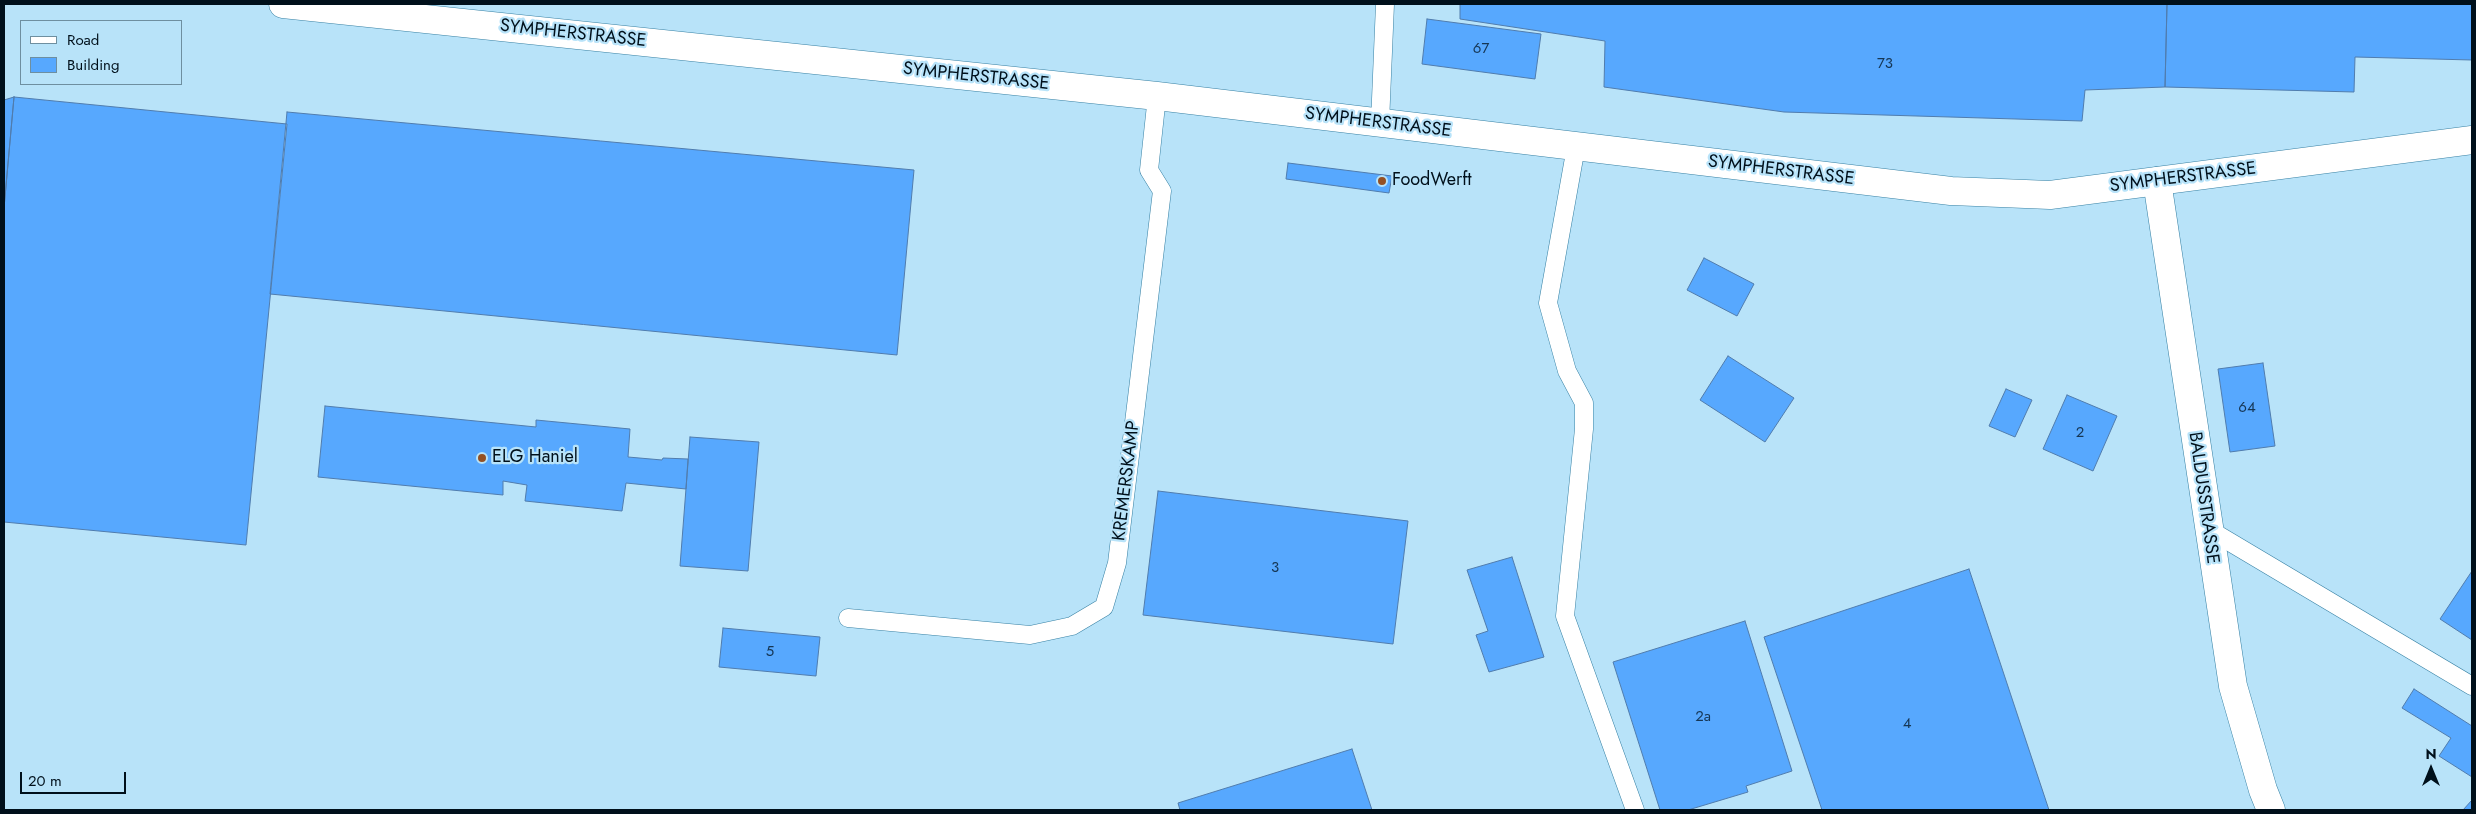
<!DOCTYPE html>
<html>
<head>
<meta charset="utf-8">
<style>
  body { margin:0 }
  #map { position:relative; width:2476px; height:814px; overflow:hidden; background:#b8e3f9; font-family:Jost,sans-serif }
  canvas { display:block }
  .frame { position:absolute; inset:0; border:5px solid #00101b; pointer-events:none }
  .legend { position:absolute; left:20px; top:20px; width:162px; height:65px; box-sizing:border-box; background:#b8e3f9; border:1px solid #6e8fa0; margin:0; padding:6px 9px; list-style:none; font-size:15px; color:#00101b }
  .legend li { display:flex; align-items:center; gap:10px; height:25px }
  .legend b { width:25px; border:1px solid #6e8fa0 }
  .north { position:absolute; left:2406px; top:744px; width:50px; height:50px; -webkit-text-stroke:4px #b8e3f9; paint-order:stroke; rotate:0deg; font-size:14px; font-weight:700; line-height:20px; text-align:center; color:#00101b }
  .north::after { content:''; display:block; margin:auto; width:18px; height:22px; background:#00101b; clip-path:polygon(50% 0,100% 100%,50% 72%,0 100%) }
  .scale { position:absolute; left:20px; top:772px; width:106px; height:22px; box-sizing:border-box; border:2px solid #00101b; border-top:0; padding-left:6px; font-size:15px; line-height:18px; white-space:nowrap; color:#00101b; -webkit-text-stroke:4px #b8e3f9; paint-order:stroke }
</style>
</head>
<body>
<div id="map">
<canvas width="2476" height="814"></canvas>
<div class="frame"></div>
<ul class="legend">
<li><b style="height:6px;background:#fff"></b>Road</li>
<li><b style="height:14px;background:#57a8fe"></b>Building</li>
</ul>
<div class="north">N</div>
<div class="scale">20 m</div>
</div>
<script>
const ctx = document.querySelector('canvas').getContext('2d');
ctx.lineJoin = 'round';
function fillPath(path, color) { ctx.fillStyle = color; ctx.fill(path, 'evenodd'); }
const poly = rows => new Path2D(rows.map(r => 'M' + r).join(''));
function strokePath(path, color, width, dash) { ctx.strokeStyle = color; ctx.lineWidth = width; ctx.lineCap = dash ? 'butt' : 'round'; ctx.setLineDash(dash || []); ctx.stroke(path); }
function label(font, color, halo, rows, align = 'center') {
  ctx.font = font + ' Jost,sans-serif'; ctx.lineWidth = 4.5; ctx.setLineDash([]); ctx.textBaseline = 'middle'; ctx.strokeStyle = halo; ctx.fillStyle = color; for (const [text, x, y, turn = 0] of rows) {
    ctx.save(); ctx.translate(x, y); ctx.rotate((+turn || 0) * Math.PI / 180); ctx.textAlign = isNaN(turn) ? turn : align; if (halo) ctx.strokeText(text, 0, 0); ctx.fillText(text, 0, 0); ctx.restore();
  }
}
const building = poly([
  [1460,4,2167,4,2165,87,2085,90,2082,121,1784,112,1604,87,1605,41,1460,19,1460,4],
  [2167,4,2472,4,2472,60,2355,57,2354,92,2165,87,2167,4],
  [1427,19,1541,34,1535,79,1422,64,1427,19],
  [14,97,287,124,246,545,4,522,4,208,14,97],
  [14,97,4,208,4,100,14,97],
  [287,112,914,170,897,355,270,294,287,112],
  [1288,163,1392,176,1389,193,1286,179,1288,163],
  [1704,258,1754,284,1737,316,1687,290,1704,258],
  [1728,356,1794,398,1765,442,1700,400,1728,356],
  [2263,363,2275,446,2230,452,2218,369,2263,363],
  [2006,389,2032,400,2015,437,1989,426,2006,389],
  [2067,395,2117,416,2093,471,2043,449,2067,395],
  [325,406,536,427,536,420,630,429,628,457,662,460,663,458,688,459,686,489,626,483,622,511,525,501,527,485,503,481,503,495,318,477,325,406],
  [690,437,759,442,748,571,680,566,690,437],
  [1158,491,1408,521,1393,644,1143,615,1158,491],
  [1512,557,1544,657,1489,672,1476,635,1488,631,1467,570,1512,557],
  [1969,569,2049,810,1822,810,1764,637,1969,569],
  [2472,571,2472,640,2440,619,2472,571],
  [1745,621,1792,771,1746,786,1748,792,1688,810,1660,810,1613,662,1745,621],
  [723,628,820,637,816,676,719,667,723,628],
  [2414,689,2472,726,2472,777,2439,756,2451,738,2402,708,2414,689],
  [1352,749,1372,810,1180,810,1178,803,1352,749],
  [2472,800,2472,810,2463,810,2472,800]
]);
fillPath(building, '#57a8fe');
strokePath(building, '#507cad', 1);
const lane = poly([
  [1380,123,1385,4],
  [1576,147,1548,303,1567,371,1584,403,1584,429,1565,616,1635,810],
  [2208,529,2472,686],
  [848,618,1030,635,1072,626,1104,607,1117,563,1162,191,1149,170,1157,96]
]);
const street = poly([
  [2157,181,2233,686,2263,790,2271,810]
]);
const secondary = poly([
  [283,4,1157,96,1951,191,2050,195,2472,140]
]);
strokePath(lane, '#3781a4', 19);
strokePath(street, '#3781a4', 29);
strokePath(secondary, '#3781a4', 29);
strokePath(lane, '#fff', 18);
strokePath(street, '#fff', 28);
strokePath(secondary, '#fff', 28);
for (const [x, y, r, color] of [
  [1382,181,5,"#945023"],
  [482,458,5,"#945023"]
]) { const dot = new Path2D(); dot.arc(x, y, r, 0, 2 * Math.PI); ctx.fillStyle = color; ctx.fill(dot); strokePath(dot, '#b8e3f9', 2); }
label('15px', '#163654', null, [
  ["67",1481,49],
  ["73",1885,64],
  ["64",2247,408],
  ["2",2080,433],
  ["3",1275,568],
  ["5",770,652],
  ["2a",1703,717],
  ["4",1907,724]
]);
label('18px', '#00101b', '#b8e3f9', [
  ["SYMPHERSTRASSE",573,34,6],
  ["SYMPHERSTRASSE",976,77,6],
  ["SYMPHERSTRASSE",1378,123,7],
  ["SYMPHERSTRASSE",1781,171,7],
  ["SYMPHERSTRASSE",2183,178,-7],
  ["KREMERSKAMP",1127,481,-83],
  ["BALDUSSTRASSE",2203,498,82]
]);
label('18px', '#00101b', '#b8e3f9', [
  ["FoodWerft",1392,181],
  ["ELG Haniel",492,458]
], 'left');
</script>
</body>
</html>
